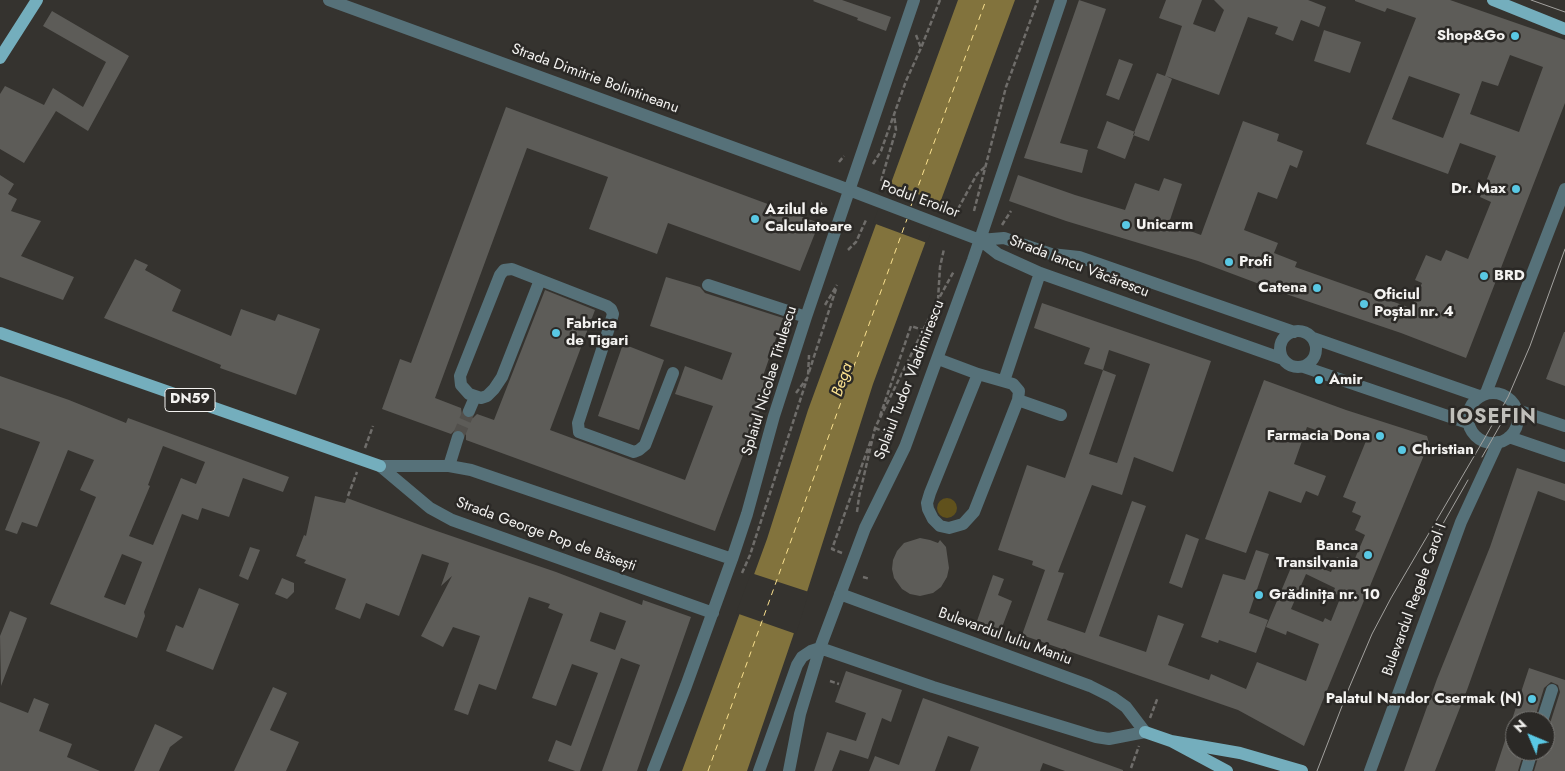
<!DOCTYPE html>
<html>
<head>
<meta charset="utf-8">
<style>
  body { margin:0 }
  #map { position:relative; width:1565px; height:771px; overflow:hidden; background:#35332f; font-family:Jost,sans-serif }
  canvas { display:block }
  .north { position:absolute; left:1505px; top:711px; width:50px; height:50px; box-sizing:border-box; background:#2b2926; border:1px solid #7b7a77; border-radius:50%; rotate:315deg; font-size:14px; font-weight:700; line-height:20px; text-align:center; color:#f4f3f1 }
  .north::after { content:''; display:block; margin:auto; width:18px; height:22px; background:#59c8e4; clip-path:polygon(50% 0,100% 100%,50% 72%,0 100%) }
</style>
</head>
<body>
<div id="map">
<canvas width="1565" height="771"></canvas>
<div class="north">N</div>
</div>
<script>
const ctx = document.querySelector('canvas').getContext('2d');
ctx.lineJoin = 'round';
function fillPath(path, color) { ctx.fillStyle = color; ctx.fill(path, 'evenodd'); }
const poly = rows => new Path2D(rows.map(r => 'M' + r).join(''));
function strokePath(path, color, width, dash) { ctx.strokeStyle = color; ctx.lineWidth = width; ctx.lineCap = dash ? 'butt' : 'round'; ctx.setLineDash(dash || []); ctx.stroke(path); }
function label(font, color, halo, rows, align = 'center') {
  ctx.font = font + ' Jost,sans-serif'; ctx.lineWidth = 5; ctx.setLineDash([]); ctx.textBaseline = 'middle'; ctx.strokeStyle = halo; ctx.fillStyle = color; for (const [text, x, y, turn = 0] of rows) {
    ctx.save(); ctx.translate(x, y); ctx.rotate((+turn || 0) * Math.PI / 180); ctx.textAlign = isNaN(turn) ? turn : align; if (halo) ctx.strokeText(text, 0, 0); ctx.fillText(text, 0, 0); ctx.restore();
  }
}
fillPath(poly([
  '937 508a10 10 0 1 1 20 0a10 10 0 1 1-20 0Z'
]), '#60511c');
fillPath(poly([
  [958,0,1015,0,873,384,793,636,747,771,682,771,767,539,808,410]
]), '#82733d');
fillPath(poly([
  [888,183,942,203,927,243,873,223],
  [751,573,809,592,796,634,736,613]
]), '#35332f');
strokePath(poly([
  [911,206,986,0],
  [708,771,907,219]
]), '#f9e08e', 1, [6, 5]);
fillPath(poly([
  [814,0,842,0,891,17,886,31,857,20,858,18,813,1],
  [1079,0,1106,9,1060,143,1088,150,1082,173,1024,158],
  [1166,0,1202,0,1193,24,1215,32,1224,10,1214,0,1308,0,1326,7,1319,27,1301,20,1293,41,1275,34,1278,27,1248,17,1219,95,1166,76,1172,79,1149,141,1133,135,1157,73,1165,76,1182,26,1159,18],
  [1355,0,1450,0,1565,40,1565,103,1466,358,1401,333,1286,294,1198,261,1066,221,1009,201,1018,175,1075,195,1125,210,1135,183,1159,191,1164,178,1182,184,1169,223,1201,235,1243,121,1279,134,1277,141,1303,151,1297,168,1290,165,1277,199,1258,192,1244,230,1278,243,1274,253,1297,262,1295,267,1411,308,1422,283,1415,280,1426,255,1441,261,1446,250,1468,259,1491,202,1480,197,1496,156,1460,143,1448,174,1366,144,1416,18,1387,8,1385,12,1355,1],
  [1510,55,1543,67,1519,132,1470,114,1482,81,1498,86],
  [1409,76,1460,94,1443,138,1392,119],
  [52,11,129,56,88,131,56,111,24,163,0,149,0,94,5,86,44,105,53,88,83,107,106,62,43,26],
  [1324,30,1361,42,1350,73,1314,61],
  [1119,59,1133,64,1119,100,1106,95],
  [506,107,819,223,800,271,668,223,657,254,589,229,608,177,527,148,435,398,461,408,462,415,466,419,473,418,477,414,494,420,545,290,595,310,550,430,685,480,713,406,675,394,685,366,722,380,732,353,650,326,666,277,700,287,705,293,783,318,762,379,770,382,715,531,466,440,466,435,461,429,456,429,451,434,382,409,400,359,411,363],
  [1107,121,1135,132,1125,159,1097,148],
  [0,175,14,184,8,194,17,199,11,211,41,221,21,256,74,277,63,300,0,277],
  [135,259,148,265,145,270,181,290,172,311,231,336,241,309,275,321,278,314,320,329,296,395,220,368,221,365,104,318],
  [1042,303,1211,361,1173,472,1134,457,1122,495,1092,485,1058,572,1064,573,1047,620,1085,633,1132,501,1146,506,1099,636,1146,652,1158,615,1184,624,1168,665,1209,680,1211,674,1246,689,1257,662,1306,681,1319,644,1287,631,1286,635,1266,627,1295,558,1331,572,1337,557,1353,563,1365,535,1355,530,1361,516,1352,512,1356,502,1343,497,1366,441,1338,431,1336,437,1307,427,1294,464,1326,476,1318,496,1306,491,1301,503,1269,491,1246,553,1205,539,1264,380,1346,410,1427,436,1429,443,1304,746,1238,710,1022,635,1045,570,1032,565,1033,561,998,550,1027,465,1065,478,1103,370,1084,364,1090,348,1034,328],
  [1109,350,1150,364,1117,463,1089,454,1116,375,1103,370],
  [1306,574,1335,588,1333,593,1341,596,1331,621,1325,618,1323,622,1291,609],
  [1564,332,1565,332,1565,386,1546,379],
  [623,344,664,360,639,430,598,416],
  [0,376,69,400,126,423,128,418,289,477,283,492,243,478,229,517,202,508,198,520,182,514,144,612,145,616,137,638,50,604,96,497,80,490,94,460,68,450,37,527,22,522,17,534,5,530,40,442,0,428],
  [163,446,205,462,196,484,181,478,153,545,129,536,150,486,148,485],
  [122,554,142,562,125,605,104,597],
  [1517,468,1565,484,1565,501,1538,491,1467,690,1435,771,1404,771,1437,679,1490,547],
  [315,496,345,503,347,498,431,529,556,572,642,605,643,600,691,617,637,771,602,771,640,665,621,658,580,771,575,771,548,761,556,740,571,746,598,673,572,664,556,706,532,698,563,614,548,608,550,604,529,597,496,690,479,684,468,715,454,710,480,636,453,627,443,647,421,636,452,576,441,586,449,563,422,554,399,616,366,603,360,619,335,609,346,579,304,563,306,560,296,556,304,535,306,536],
  [600,612,626,621,615,650,590,641],
  [1186,534,1199,539,1182,588,1169,583],
  [920,538,930,540,938,543,940,540,946,547,949,568,947,577,941,587,933,593,920,596,910,594,902,589,894,578,892,569,893,560,897,551,904,543],
  [250,547,260,550,248,580,239,576],
  [1256,550,1269,554,1249,613,1268,620,1256,653,1219,640,1218,643,1201,637,1223,574,1245,580],
  [993,575,1004,579,998,595,1012,601,1001,630,977,621],
  [282,578,294,583,294,592,287,599,275,594],
  [199,588,239,604,213,670,166,651,176,625,183,628],
  [10,611,27,618,1,686,0,636],
  [1529,668,1565,680,1565,771,1534,771,1540,751,1545,751,1545,739,1560,692,1558,685,1551,682,1544,688,1534,721,1515,721,1515,751,1524,751,1518,771,1495,771],
  [846,671,902,690,891,722,882,718,868,759,840,750,832,771,814,771,827,732,856,741,866,713,835,702],
  [273,687,287,693,270,730,299,742,286,771,234,771],
  [34,698,49,704,39,731,72,744,67,757,100,771,0,771,0,702,28,713],
  [923,698,1123,770,1123,771,1065,771,1043,763,1040,771,970,771,979,747,948,736,935,771,869,771,875,756,899,765],
  [155,724,183,737,170,747,159,771,134,771]
]), '#5d5c58');
strokePath(poly([
  [458,437,469,411]
]), '#52504c', 12, [12, 6]);
strokePath(poly([
  [916,35,921,48],
  [839,162,844,156],
  [873,164,881,151,906,81,921,48,940,0],
  [881,181,896,130,894,114],
  [819,201,824,208,826,215],
  [958,209,977,174,986,166],
  [974,211,1006,87,1038,0],
  [1002,225,1011,211],
  [848,250,856,242,866,220],
  [938,300,940,267,944,249],
  [825,305,837,285],
  [916,344,927,348],
  [914,349,925,354],
  [809,372,836,289],
  [796,393,808,377,809,355],
  [880,416,911,326,923,330],
  [875,428,895,436],
  [365,448,373,426],
  [348,496,357,472],
  [857,512,859,497,875,428,938,300,954,271],
  [842,553,832,549,871,440],
  [742,573,750,555,807,379],
  [863,577,870,579],
  [830,681,839,684],
  [1150,718,1158,697],
  [1131,768,1139,746]
]), '#6f6d6a', 2.5, [5, 2.5]);
strokePath(poly([
  [329,0,836,185,980,240,998,254,1040,273,1283,359],
  [980,240,1004,238,1051,254,1079,257,1294,332],
  [540,280,502,377,494,389,487,396,481,398,469,394,461,385,460,376,500,275,504,270,512,269,607,306,611,309,613,314,609,328,578,423,579,432,634,452,639,450,645,445,673,373],
  [708,285,806,317],
  '1280 349a18 18 0 1 1 36 0a18 18 0 1 1-36 0Z',
  [1313,338,1479,396],
  [938,359,978,374,1013,384,1019,391,1018,400,974,512,963,524,949,528,940,526,933,519,928,509,927,503,930,493,978,374],
  [1304,367,1468,423],
  [1004,381,1040,273],
  '1468 418a25 25 0 1 1 50 0a25 25 0 1 1-50 0Z',
  [1486,393,1565,189],
  [1018,400,1061,415],
  [1517,410,1565,426],
  [469,411,475,397],
  [1509,437,1565,456],
  [380,466,430,508,452,520,713,613],
  [380,466,449,466,471,470,732,559],
  [449,466,458,437],
  [1542,721,1552,690],
  [653,771,686,686,732,559,747,514,774,416,806,317,914,0],
  [759,771,797,665,802,657,811,651,820,648,933,687,1096,737,1109,739,1145,732,1126,707,1112,697,1090,686,840,594],
  [789,771,800,714,820,648,865,528,905,447,973,260,1061,0],
  [1370,771,1461,522,1498,442],
  [1526,771,1532,751]
]), '#567179', 12);
strokePath(poly([
  [1493,0,1565,29],
  [0,58,37,0],
  [0,333,380,466],
  [1145,732,1171,741,1227,771],
  [1171,741,1240,753,1302,771]
]), '#74aebd', 12);
strokePath(poly([
  [1531,0,1565,12],
  [1482,457,1506,415],
  [1432,543,1468,480],
  [1317,771,1349,688,1372,634,1391,598,1483,441,1508,397,1530,346,1565,249]
]), '#a3a29f', 1);
for (const [x, y, r, color] of [
  [1515,36,5,"#59c8e4"],
  [1516,189,5,"#59c8e4"],
  [755,219,5,"#59c8e4"],
  [1126,225,5,"#59c8e4"],
  [1229,262,5,"#59c8e4"],
  [1484,276,5,"#59c8e4"],
  [1317,288,5,"#59c8e4"],
  [1364,304,5,"#59c8e4"],
  [556,333,5,"#59c8e4"],
  [1319,380,5,"#59c8e4"],
  [1380,436,5,"#59c8e4"],
  [1402,450,5,"#59c8e4"],
  [1368,555,5,"#59c8e4"],
  [1259,595,5,"#59c8e4"],
  [1532,699,5,"#59c8e4"]
]) { const dot = new Path2D(); dot.arc(x, y, r, 0, 2 * Math.PI); ctx.fillStyle = color; ctx.fill(dot); strokePath(dot, '#2b2926', 2); }
for (const [x, y, w] of [
  [190,400,50]
]) { const box = new Path2D(); box.roundRect(x - w / 2, y - 11.5, w, 23, 4); ctx.fillStyle = '#2b2926'; ctx.fill(box); strokePath(box, '#f4f3f1', 1); }
label('bold 14px', '#f4f3f1', null, [
  ["DN59",190,400]
]);
label('bold 15px', '#f4f3f1', '#2b2926', [
  ["Shop&Go",1505,36,"right"],
  ["Dr. Max",1506,189,"right"],
  ["Azilul de",765,210],
  ["Calculatoare",765,227],
  ["Unicarm",1136,225],
  ["Profi",1239,262],
  ["BRD",1494,276],
  ["Catena",1307,288,"right"],
  ["Oficiul",1374,295],
  ["Poștal nr. 4",1374,312],
  ["Fabrica",566,324],
  ["de Tigari",566,341],
  ["Amir",1329,380],
  ["Farmacia Dona",1370,436,"right"],
  ["Christian",1412,450],
  ["Banca",1358,546,"right"],
  ["Transilvania",1358,563,"right"],
  ["Grădinița nr. 10",1269,595],
  ["Palatul Nandor Csermak (N)",1522,699,"right"]
], 'left');
label('15px', '#f4f3f1', '#2b2926', [
  ["Strada Dimitrie Bolintineanu",595,79,20],
  ["Podul Eroilor",920,200,20],
  ["Strada Iancu Văcărescu",1079,267,21],
  ["Splaiul Tudor Vladimirescu",910,380,-69],
  ["Splaiul Nicolae Titulescu",770,381,-73],
  ["Strada George Pop de Băsești",546,535,20],
  ["Bulevardul Regele Carol I",1415,600,-70],
  ["Bulevardul Iuliu Maniu",1005,637,20]
]);
label('italic 16px', '#f9e08e', '#2b2926', [
  ["Bega",843,380,-71]
]);
ctx.letterSpacing = '1px';
label('bold 20px', '#c0bfba', '#2b2926', [
  ["IOSEFIN",1493,418]
]);
ctx.letterSpacing = '0px';
</script>
</body>
</html>
